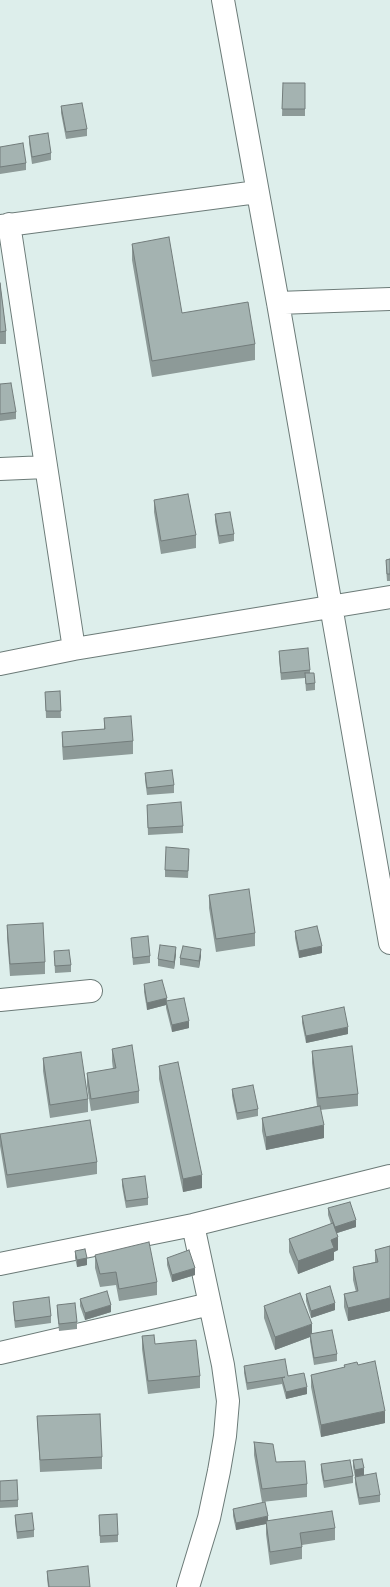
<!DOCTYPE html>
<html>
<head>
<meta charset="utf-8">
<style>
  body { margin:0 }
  canvas { display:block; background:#ddeeeb }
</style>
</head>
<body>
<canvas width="390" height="1587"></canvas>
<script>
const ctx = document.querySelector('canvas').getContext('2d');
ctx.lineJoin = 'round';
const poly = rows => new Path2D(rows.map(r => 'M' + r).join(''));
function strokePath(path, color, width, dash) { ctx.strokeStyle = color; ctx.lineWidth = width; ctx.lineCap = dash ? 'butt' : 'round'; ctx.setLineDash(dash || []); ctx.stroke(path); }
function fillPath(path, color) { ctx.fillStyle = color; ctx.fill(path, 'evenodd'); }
const minor = poly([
  [223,0,278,303,390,943],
  [9,224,74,649],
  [0,226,257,192],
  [278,303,390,299],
  [0,469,46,467],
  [0,664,74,649,390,597],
  [0,1000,91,991],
  [0,1264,193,1225,390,1176],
  [0,1353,210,1304],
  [188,1587,209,1518,219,1471,225,1436,228,1401,223,1365,193,1225]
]);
strokePath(minor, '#6c7b78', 24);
strokePath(minor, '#fff', 22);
fillPath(poly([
  [283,83,305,83,305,116,282,116],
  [61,106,87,129,87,136,66,139,61,113],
  [29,136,51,153,51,160,32,164,29,143],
  [0,147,26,163,26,170,0,174],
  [132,244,182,313,255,344,255,360,152,377,132,260],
  [0,283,6,331,6,344,0,344],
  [0,384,16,412,16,419,0,421],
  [154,500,196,535,196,548,161,554,154,512],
  [215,514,234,534,234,541,219,544,215,521],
  [390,559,390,581,387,581,386,567,386,560],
  [279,651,310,670,310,673,315,683,315,690,306,691,305,678,281,680,279,658],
  [60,691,61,718,46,718,45,692],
  [104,718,133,741,133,754,63,760,62,745,62,732,104,729],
  [145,773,174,785,174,793,147,795,145,780],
  [147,805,183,826,183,833,148,835],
  [189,856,188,878,165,877,165,870],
  [209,895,255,933,255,946,216,952,209,908],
  [7,925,45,962,45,974,10,976,7,938],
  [295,931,322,953,299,958,295,938],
  [131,938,150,956,150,963,133,965],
  [54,951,71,965,71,972,55,973],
  [176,954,174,969,158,966,158,959],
  [201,956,199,968,180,965,180,958],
  [144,984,167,1001,189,1028,172,1032,166,1008,166,1005,147,1010,144,992],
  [302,1016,348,1034,306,1043,302,1023],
  [112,1049,139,1091,139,1103,91,1111,87,1086,87,1073,113,1069,112,1061],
  [312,1051,358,1094,358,1106,320,1110,324,1138,266,1150,262,1131,262,1118,317,1106,312,1063],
  [43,1058,88,1099,88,1112,50,1118,43,1071],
  [159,1066,202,1188,183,1192,159,1079],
  [232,1089,258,1109,258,1116,237,1120,232,1096],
  [0,1134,97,1162,97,1174,7,1188,0,1146],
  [122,1179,148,1198,148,1205,126,1208,122,1186],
  [328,1208,356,1227,337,1233,338,1250,334,1252,334,1260,298,1274,289,1252,289,1239,331,1224,328,1215],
  [390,1246,390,1311,348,1321,344,1307,344,1294,356,1292,353,1280,353,1267,375,1262,375,1250],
  [75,1251,87,1265,77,1267,75,1258],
  [95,1255,157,1282,157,1295,119,1301,116,1285,100,1287,95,1268],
  [167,1258,195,1275,172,1282,167,1265],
  [306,1294,335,1310,311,1318,306,1301],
  [80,1299,111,1312,85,1320,80,1306],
  [13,1302,51,1316,51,1323,15,1328,13,1309],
  [57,1305,77,1322,77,1329,59,1331,57,1312],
  [264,1306,312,1333,337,1354,337,1361,314,1365,310,1341,310,1337,275,1350,264,1318],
  [142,1336,155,1344,200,1376,200,1388,148,1394,142,1349],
  [344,1365,385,1423,321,1437,311,1387,311,1375,344,1368],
  [244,1366,288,1376,307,1394,286,1399,282,1384,247,1390,244,1373],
  [37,1416,102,1457,102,1469,40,1472],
  [254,1442,276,1462,307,1484,307,1497,262,1502,254,1455],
  [353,1460,364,1475,355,1477,353,1467],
  [321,1464,353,1476,353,1483,324,1488,321,1471],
  [355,1477,380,1495,380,1502,359,1505,355,1484],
  [0,1481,18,1500,18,1507,0,1508],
  [233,1509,268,1521,335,1528,335,1540,302,1545,302,1559,270,1565,266,1534,266,1524,236,1530,233,1516],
  [15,1515,34,1530,34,1537,17,1539,15,1522],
  [99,1515,118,1535,118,1542,100,1543],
  [47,1571,90,1587,48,1587,47,1578]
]), '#8d9a98');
fillPath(poly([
  [322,946,322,953,299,958,299,951],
  [176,947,176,954,174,969,174,962],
  [201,949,201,956,199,968,199,961],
  [167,998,166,1005,147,1010,147,1003],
  [189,1021,189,1028,172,1032,172,1025],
  [348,1027,348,1034,306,1043,306,1036],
  [324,1125,324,1138,266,1150,266,1137],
  [202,1175,202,1188,183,1192,183,1179],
  [356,1220,356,1227,334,1234,334,1227],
  [338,1237,338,1250,334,1252,334,1260,298,1274,298,1261,331,1240],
  [87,1258,87,1265,77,1267,77,1260],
  [195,1268,195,1275,172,1282,172,1275],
  [390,1298,390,1311,348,1321,348,1308],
  [335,1303,335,1310,311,1318,311,1311],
  [111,1305,111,1312,85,1320,85,1313],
  [312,1324,312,1336,310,1334,310,1337,275,1350,275,1337],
  [307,1387,307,1394,286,1399,286,1392],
  [385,1411,385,1423,321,1437,321,1425],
  [364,1468,364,1475,355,1477,355,1470],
  [268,1516,268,1523,266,1521,266,1524,236,1530,236,1523]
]), '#737d7c');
const building = poly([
  [283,83,305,83,305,109,282,109,283,83],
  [82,103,87,129,66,132,61,106,82,103],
  [48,133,51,153,32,157,29,136,48,133],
  [23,143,26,163,0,167,0,147,23,143],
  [169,237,182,313,248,302,255,344,152,361,132,244,169,237],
  [0,283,6,331,0,332,0,283],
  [11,383,16,412,0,414,0,384,11,383],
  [188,494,196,535,161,541,154,500,188,494],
  [230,512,234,534,219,536,215,514,230,512],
  [390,559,390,574,387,574,386,560,390,559],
  [308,648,310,670,281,673,279,651,308,648],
  [305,673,314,673,315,683,306,684,305,673],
  [60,691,61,711,46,711,45,692,60,691],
  [131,716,133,741,63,747,62,732,105,729,104,718,131,716],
  [172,770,174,785,147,788,145,773,172,770],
  [181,802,183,826,148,828,147,805,181,802],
  [166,847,189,849,188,871,165,870,166,847],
  [249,889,255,933,216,939,209,895,249,889],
  [43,923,45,962,10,964,7,925,43,923],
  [317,926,322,946,299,951,295,931,317,926],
  [148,936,150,956,133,958,131,938,148,936],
  [160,945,176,947,174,962,158,959,160,945],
  [183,946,201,949,199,961,180,958,183,946],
  [69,950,71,965,55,966,54,951,69,950],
  [162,980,167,998,147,1003,144,984,162,980],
  [184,998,189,1021,172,1025,166,1001,184,998],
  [344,1007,348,1027,306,1036,302,1016,344,1007],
  [132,1045,139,1091,91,1099,87,1073,116,1068,112,1049,132,1045],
  [352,1046,358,1094,318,1098,312,1051,352,1046],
  [81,1052,88,1099,50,1105,43,1058,81,1052],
  [178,1062,202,1175,183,1179,159,1066,178,1062],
  [253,1085,258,1109,237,1113,232,1089,253,1085],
  [320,1106,324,1125,266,1137,262,1118,320,1106],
  [90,1120,97,1162,7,1175,0,1134,90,1120],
  [145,1176,148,1198,126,1201,122,1179,145,1176],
  [350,1202,356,1220,335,1227,328,1208,350,1202],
  [333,1223,338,1237,331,1240,334,1248,298,1261,289,1239,333,1223],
  [149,1242,157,1282,119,1289,116,1272,100,1274,95,1255,149,1242],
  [390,1246,390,1298,348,1308,344,1294,358,1291,353,1267,378,1262,375,1250,390,1246],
  [85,1249,87,1258,77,1260,75,1251,85,1249],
  [189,1250,195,1268,172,1275,167,1258,189,1250],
  [330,1286,335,1303,311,1311,306,1294,330,1286],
  [107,1291,111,1305,85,1313,80,1299,107,1291],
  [300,1293,312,1324,275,1337,264,1306,300,1293],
  [49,1297,51,1316,15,1321,13,1302,49,1297],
  [75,1303,77,1322,59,1324,57,1305,75,1303],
  [332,1330,337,1354,314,1358,310,1334,332,1330],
  [154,1335,155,1344,196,1340,200,1376,148,1381,142,1336,154,1335],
  [285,1359,288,1376,304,1373,307,1387,286,1392,282,1378,285,1377,247,1383,244,1366,285,1359],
  [375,1361,385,1411,321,1425,311,1375,345,1367,344,1365,357,1362,358,1365,375,1361],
  [100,1414,102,1457,40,1460,37,1416,100,1414],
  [254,1442,273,1444,276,1462,305,1461,307,1484,262,1489,254,1442],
  [362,1459,364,1468,355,1470,353,1460,362,1459],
  [350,1460,353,1476,324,1481,321,1464,350,1460],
  [376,1473,380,1495,359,1498,355,1477,376,1473],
  [17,1480,18,1500,0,1501,0,1481,17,1480],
  [265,1502,268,1516,236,1523,233,1509,265,1502],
  [332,1511,335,1528,300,1533,302,1547,270,1552,266,1521,332,1511],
  [32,1513,34,1530,17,1532,15,1515,32,1513],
  [117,1514,118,1535,100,1536,99,1515,117,1514],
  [88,1566,90,1587,49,1587,47,1571,88,1566]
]);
fillPath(building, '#a4b3b1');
strokePath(building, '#737d7c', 1);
</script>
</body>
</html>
